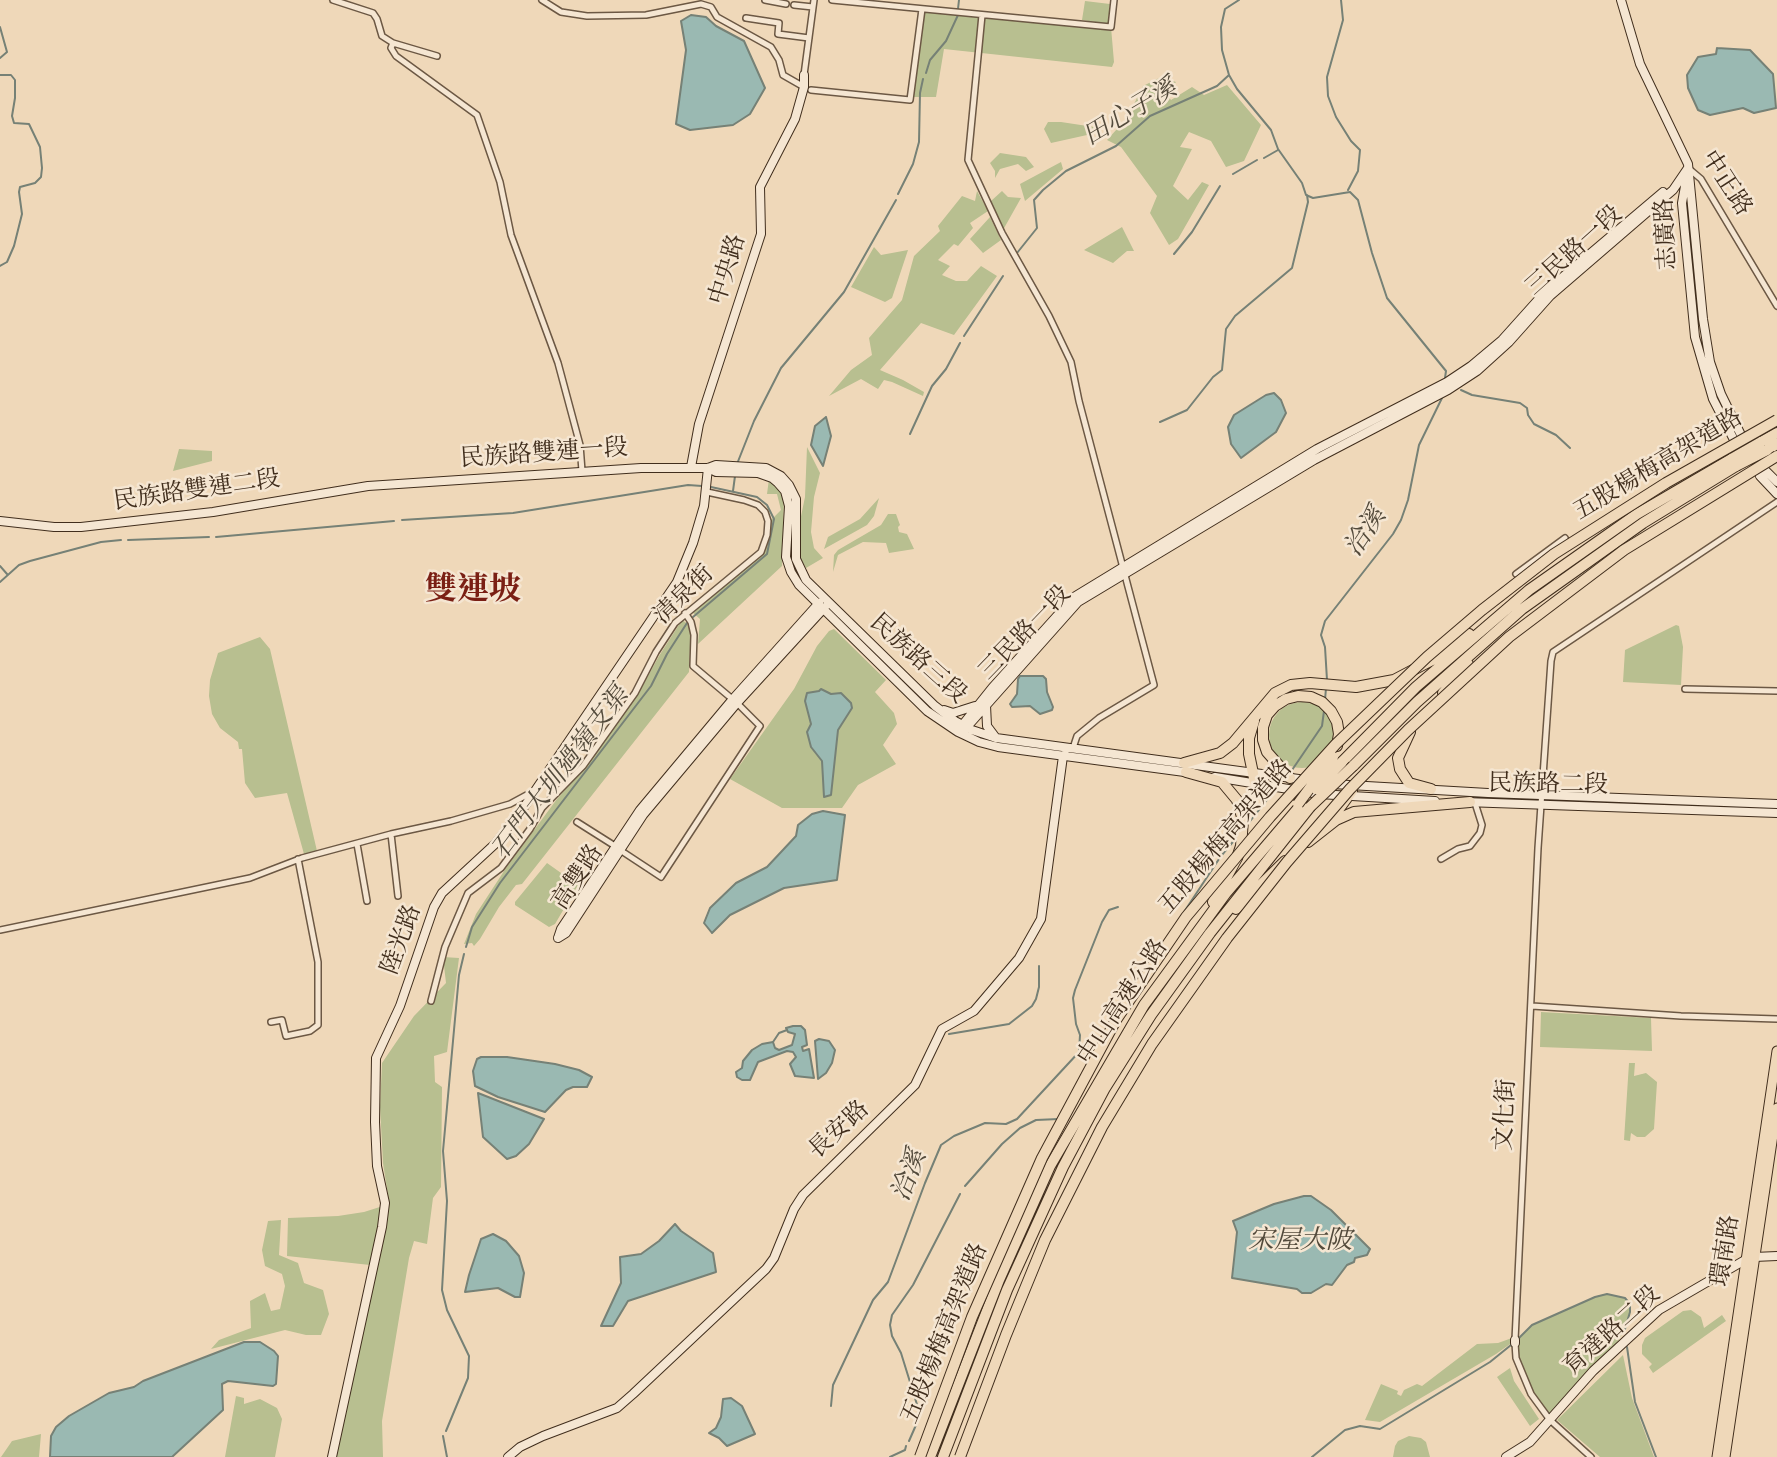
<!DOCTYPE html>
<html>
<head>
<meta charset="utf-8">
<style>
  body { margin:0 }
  canvas { display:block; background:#efd8b9 }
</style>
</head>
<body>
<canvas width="1777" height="1457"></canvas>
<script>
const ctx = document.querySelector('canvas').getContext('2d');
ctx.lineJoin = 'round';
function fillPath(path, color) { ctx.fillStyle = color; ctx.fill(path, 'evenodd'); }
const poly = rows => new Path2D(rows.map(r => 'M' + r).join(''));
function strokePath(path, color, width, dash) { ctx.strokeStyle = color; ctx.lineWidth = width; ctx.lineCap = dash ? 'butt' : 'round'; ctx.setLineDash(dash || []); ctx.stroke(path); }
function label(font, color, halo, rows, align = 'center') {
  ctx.font = font + ' "IM FELL DW Pica","Noto Serif TC",serif'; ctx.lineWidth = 5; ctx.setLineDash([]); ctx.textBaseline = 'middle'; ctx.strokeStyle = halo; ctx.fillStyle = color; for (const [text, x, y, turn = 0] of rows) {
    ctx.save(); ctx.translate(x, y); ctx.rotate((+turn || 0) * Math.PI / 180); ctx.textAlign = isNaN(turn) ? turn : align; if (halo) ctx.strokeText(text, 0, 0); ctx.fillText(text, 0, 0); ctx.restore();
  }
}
fillPath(poly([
  [1085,1,1110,4,1108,24,1082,20],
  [922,9,1111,27,1114,62,1112,67,944,49,936,97,910,97],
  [1161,77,1176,82,1166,93,1171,100,1192,87,1204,95,1227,85,1261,125,1244,161,1226,167,1211,141,1189,132,1180,147,1192,149,1173,186,1188,200,1202,182,1209,185,1178,239,1169,245,1150,213,1157,196,1121,147,1107,140,1127,118,1143,86],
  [1048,122,1061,122,1094,127,1087,135,1051,143,1044,129],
  [1000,153,1026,157,1034,167,1026,171,1018,164,1000,169,995,178,995,171,990,163],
  [1061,162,1063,169,1025,201,1020,184],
  [977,191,988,211,970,223,973,228,958,246,954,244,938,260,950,266,942,275,956,281,967,281,981,266,997,276,954,335,921,323,880,370,903,380,924,392,923,396,892,382,884,380,878,389,861,379,829,396,851,370,872,355,869,338,902,300,914,256,940,231,938,226,962,196,975,201],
  [1002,191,1008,197,1021,198,1003,230,991,201],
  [990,217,1001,240,983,253,970,239],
  [1122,227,1134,251,1127,251,1113,263,1084,250],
  [874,247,881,255,908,250,892,298,885,302,851,287],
  [807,447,820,473,814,497,811,532,814,548,823,558,806,568,801,559,800,521,805,497],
  [179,449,212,451,212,461,173,471],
  [769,479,779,487,784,499,782,566,698,644,700,619,692,612,765,552,771,520,781,510,777,494,767,494],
  [879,498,874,516,867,525,824,549,828,537,860,519],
  [888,514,896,514,900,525,898,527,899,532,907,534,914,549,889,553,886,543,863,542,838,555,833,572,834,555,838,550,881,525],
  [682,620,691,626,689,672,522,884,516,885,499,907,480,939,474,946,472,943,464,944,476,914,506,868,557,799,586,766,638,694,659,656],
  [1676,625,1679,626,1683,647,1681,685,1623,682,1625,650],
  [834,629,886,680,875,692,894,713,897,724,883,745,896,764,858,785,842,808,782,808,730,779,794,689,817,646,829,631],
  [260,637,270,649,317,851,304,854,287,793,255,798,245,783,242,749,239,749,238,742,220,728,212,714,209,696,210,680,218,653],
  '1269 735a33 33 0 1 1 66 0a33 33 0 1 1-66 0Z',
  [547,863,578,885,555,924,549,927,515,905,515,902],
  [443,957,459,958,447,1052,434,1056,435,1082,442,1087,441,1187,433,1198,427,1244,414,1241,409,1258,382,1421,383,1457,336,1457,384,1237,389,1202,383,1163,380,1107,382,1063,414,1016,446,983],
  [1541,1012,1651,1018,1652,1051,1540,1047],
  [1629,1063,1635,1063,1634,1076,1646,1073,1657,1082,1654,1129,1645,1137,1637,1137,1631,1133,1630,1141,1624,1140],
  [383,1206,370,1265,287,1256,288,1218,338,1216,364,1212],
  [281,1220,279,1255,298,1263,304,1283,323,1290,329,1314,321,1335,306,1335,285,1330,211,1349,219,1340,251,1328,250,1301,265,1293,271,1311,280,1309,285,1286,282,1274,265,1266,262,1250,268,1221],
  [1607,1294,1625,1298,1630,1304,1630,1312,1625,1329,1618,1341,1550,1417,1530,1391,1516,1358,1517,1341,1532,1325,1595,1297],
  [1691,1310,1701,1317,1704,1328,1722,1315,1726,1321,1653,1373,1649,1367,1652,1364,1642,1354,1642,1345,1645,1338,1683,1311],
  [1512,1338,1513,1342,1496,1354,1380,1422,1365,1420,1381,1384,1398,1391,1397,1394,1401,1396,1404,1390,1417,1384,1422,1386,1477,1344,1498,1343],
  [1623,1355,1632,1398,1654,1457,1600,1457,1557,1420],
  [1510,1368,1514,1381,1539,1419,1530,1426,1497,1377],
  [236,1396,244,1398,244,1404,260,1399,277,1408,282,1419,275,1457,225,1457],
  [41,1434,39,1457,1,1457,12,1441],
  [1409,1436,1421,1438,1426,1442,1430,1457,1393,1457,1395,1446,1398,1441]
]), '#b8bf90');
const water = poly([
  [691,15,706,17,716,26,744,41,765,88,750,114,733,125,690,130,676,124,686,50,681,21,691,15],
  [1717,48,1750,50,1773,74,1776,108,1754,113,1743,108,1710,115,1698,110,1688,88,1687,75,1698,57,1716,54,1717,48],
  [1274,393,1281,400,1286,413,1276,432,1241,458,1231,444,1228,427,1234,415,1266,395,1274,393],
  [826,417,831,436,823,466,811,445,815,426,826,417],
  [1020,676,1043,676,1046,679,1047,692,1053,707,1052,710,1040,714,1030,706,1012,707,1010,704,1017,694,1018,679,1020,676],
  [821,689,831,694,841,693,851,703,852,708,838,730,831,795,824,797,822,761,811,747,807,732,811,724,805,701,807,693,819,691,821,689],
  [823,811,845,815,837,880,784,888,730,915,712,933,704,923,710,908,736,883,767,867,796,836,798,825,812,814,823,811],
  [793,1026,801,1026,805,1030,807,1045,802,1047,803,1051,809,1049,814,1078,795,1076,790,1064,796,1057,793,1052,787,1051,758,1062,750,1080,742,1080,737,1077,736,1072,742,1068,743,1061,752,1050,762,1044,773,1042,775,1048,779,1050,792,1045,795,1034,788,1032,786,1028,793,1026],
  [819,1039,829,1041,835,1050,832,1063,826,1073,818,1079,815,1041,819,1039],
  [481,1057,507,1057,555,1064,579,1070,592,1077,587,1087,573,1087,566,1090,545,1112,498,1097,475,1086,473,1071,477,1059,481,1057],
  [478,1093,544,1119,529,1144,516,1156,507,1159,483,1137,478,1093],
  [1304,1196,1311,1196,1331,1210,1370,1249,1367,1255,1355,1258,1354,1262,1347,1265,1332,1285,1326,1284,1311,1293,1302,1293,1297,1289,1232,1278,1237,1232,1233,1221,1274,1204,1304,1196],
  [675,1224,681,1231,713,1253,716,1272,628,1301,613,1326,601,1326,621,1283,620,1257,641,1254,659,1241,675,1224],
  [493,1234,506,1241,519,1256,524,1273,520,1297,515,1297,498,1288,465,1292,469,1275,481,1239,493,1234],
  [244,1342,260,1342,274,1351,278,1356,276,1384,273,1386,228,1381,222,1384,223,1410,172,1457,50,1457,51,1436,56,1427,69,1416,109,1393,134,1387,143,1381,244,1342],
  [731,1398,742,1406,755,1434,727,1446,719,1438,709,1433,716,1428,721,1417,723,1399,731,1398]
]);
fillPath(water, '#9ab9b2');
strokePath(water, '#768176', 2);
strokePath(poly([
  [1341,0,1343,20,1327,77,1328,96,1336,117,1351,141,1360,150,1358,171,1348,190],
  [958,9,959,0],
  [0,27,7,52,0,58],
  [926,73,930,60,946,41,958,15],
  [0,75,11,75,15,80,15,98,12,116,14,123,29,124,40,147,42,168,41,177,35,183,20,187,19,192,22,214,14,246,7,262,0,266],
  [1229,75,1237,89,1271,130,1278,149,1302,183,1306,195,1313,198,1350,192,1358,200,1372,253,1387,298,1446,371,1445,378],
  [1264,158,1278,150],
  [1233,174,1257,160],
  [898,194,913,164,919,142,920,93,923,79],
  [1017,253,1037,228,1034,200,1043,190,1066,171,1116,146,1150,116,1217,86,1229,75,1222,50,1221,27,1225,9,1239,0],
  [1174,254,1192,232,1220,186],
  [964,336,1003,276],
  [1461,390,1472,395,1520,403,1527,408,1528,415,1534,424,1556,435,1570,448],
  [1160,422,1187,410,1213,377,1222,370,1226,329,1235,316,1292,268,1308,202,1307,195],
  [910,434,932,386,946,369,960,343],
  [737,464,754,421,781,368,844,292,896,200],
  [733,491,735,476],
  [402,520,513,513,688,485,702,486],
  [216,537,394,521],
  [128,540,209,537],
  [0,566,7,574],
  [0,582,19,565,30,561,101,542,121,540],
  [693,617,767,554,774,519,767,505,757,497,711,487],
  [1327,680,1325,647,1321,635,1325,621,1393,534,1401,520,1408,500,1419,445,1442,398],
  [1325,700,1326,688],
  [1290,773,1322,726,1324,711],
  [1247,825,1274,791],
  [1184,912,1221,856,1237,837],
  [466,947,472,927,500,883,651,686,667,654,687,623],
  [949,1034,1009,1024,1032,1006,1036,999,1039,987,1039,966],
  [773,1042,779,1033,787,1030],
  [1064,1109,1082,1074],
  [965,1186,1002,1144,1020,1128,1036,1120,1059,1119],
  [1518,1339,1532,1325,1595,1297,1607,1294,1625,1298,1630,1304,1630,1312,1625,1329],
  [1627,1347,1635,1402,1656,1457],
  [831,1406,833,1385,873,1300,888,1282,925,1183,941,1145,954,1136,985,1123,1006,1124,1017,1119,1079,1052,1080,1035,1076,1024,1073,998,1075,990,1102,922,1109,910,1118,907],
  [446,1431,468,1378,469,1356,447,1310,442,1290,447,1201,443,1151,459,975,464,954],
  [443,1436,447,1457],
  [909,1441,916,1425,919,1411,901,1353,892,1336,890,1325,892,1315,913,1285,960,1194],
  [890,1457,905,1450,906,1446],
  [1312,1457,1345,1430,1360,1426,1380,1429,1490,1362,1511,1345]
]), '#768176', 2);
const street = poly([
  [333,0,373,13,377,19,382,36,393,43,437,56],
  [542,0,561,12,587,16,646,15,701,4,711,7,717,17,771,47,779,60,783,75,804,87],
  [765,0,786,4],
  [832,0,1111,27,1114,0],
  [794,5,813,7],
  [982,15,968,160,1002,233,1049,316,1071,362,1079,401,1154,685,1099,718,1077,736,1073,748],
  [746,18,779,23,778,34,809,38],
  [393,43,391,48,396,56,477,115,500,182,511,235,558,363,580,445,582,471],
  [804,75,814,0],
  [811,90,910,100,922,9],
  [1688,168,1701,179,1777,306],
  [1516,574,1565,538],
  [1685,689,1777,691],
  [577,822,615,846],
  [391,834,398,896],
  [357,844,367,901],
  [620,850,661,877,760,726,737,703,693,666,694,635,691,622,685,613],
  [1441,859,1458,849,1470,846,1480,833,1482,825,1475,803],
  [0,930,250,878,302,858,391,834,451,821,510,804,534,791],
  [431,1001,445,947,468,893,501,868,530,829,542,808,583,766,635,693,656,652,675,623,761,552,767,535,768,521,765,512,758,505,744,500,707,492],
  [1532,1006,1681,1016,1777,1019],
  [271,1022,282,1020,286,1036,310,1031,318,1025,318,962,298,859],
  [1515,1340,1538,848,1551,661,1553,652,1777,502],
  [1515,1343,1516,1358,1531,1394,1550,1420,1591,1457]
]);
const secondary = poly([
  [1621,0,1640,64,1688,164,1703,319,1710,362,1721,394,1741,435],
  [1687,175,1682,203,1695,337,1713,399,1733,438],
  [691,467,699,424,761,234,760,187,795,119,804,87,804,75],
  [708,468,716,472,758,473,772,478,778,483,785,491,789,506,786,557,791,572,799,585,927,711,958,732,979,742,998,747,1192,773],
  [1764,469,1777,482],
  [1760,476,1777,494],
  [0,521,54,527,81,527,213,512,368,486,641,468,708,468,716,465,766,468,781,476,789,485,796,499,796,559,806,580,935,706,955,721,972,730,996,738,1306,780],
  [986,705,987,726,996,738],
  [944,710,953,713,975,706],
  [960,728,992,688,1074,597,1317,449,1447,382,1471,366,1502,340,1546,291,1663,192],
  [966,728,1078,602,1314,460,1448,390,1477,371,1509,342,1550,296,1673,190,1688,168],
  [1215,777,1319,794,1435,801],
  [1332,784,1488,793,1777,804],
  [1465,802,1777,813],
  [558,938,561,929,640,810,732,700,819,603],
  [558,938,566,933,643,815,737,703,825,607],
  [1754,1257,1777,1256],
  [1515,1343,1515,1340],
  [332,1457,382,1227,385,1203,377,1166,375,1122,376,1058,400,1006,434,907,442,893,495,844,524,807,677,582,693,543,704,506,708,468],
  [508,1457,520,1447,543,1436,617,1408,633,1394,766,1269,774,1258,794,1209,803,1195,915,1085,942,1029,974,1011,1019,958,1041,919,1063,756,1065,754],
  [1506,1457,1530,1442,1593,1371,1659,1310,1745,1260]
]);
const primary = poly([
  [1717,1457,1777,1051],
  [1725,1457,1777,1108]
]);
const highway = poly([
  [1761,442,1777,433],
  [1767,450,1777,444],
  [1443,693,1468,664],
  [1254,721,1249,738,1249,754,1255,783],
  [1410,732,1398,758,1400,769,1409,783,1431,789],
  [1342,762,1416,687,1529,590,1637,514,1733,458],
  [1184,763,1220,753,1233,743,1275,693,1291,685,1310,683,1356,687,1394,680,1434,659,1469,634],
  [1353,766,1417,702,1522,609,1643,523,1736,466],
  [1186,772,1222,782,1237,800,1243,820,1241,846,1237,858,1213,902],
  [1290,778,1267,752,1263,740,1263,727,1267,715,1275,706,1286,699,1298,696,1311,697,1322,702,1331,711,1337,722,1339,734,1337,746],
  [1330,821,1352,791],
  [1308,842,1336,820,1354,812,1470,802],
  [1236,909,1285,861],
  [930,1457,999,1280,1050,1166,1144,1005,1226,893,1301,805],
  [943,1457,1007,1290,1063,1167,1105,1088,1151,1015,1210,933,1310,807]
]);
strokePath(street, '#6c5844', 8);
strokePath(secondary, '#412e1d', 10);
strokePath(primary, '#412e1d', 11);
strokePath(highway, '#412e1d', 12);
strokePath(street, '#f5e6d2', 5);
strokePath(secondary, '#f5e6d2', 8);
strokePath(primary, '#efd8b9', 9);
strokePath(highway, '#efd8b9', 10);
const highwayBridge = poly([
  [1733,458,1761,442],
  [1736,466,1767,450],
  [1316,789,1342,762],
  [1298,804,1333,757],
  [1310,807,1353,766],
  [920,1457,972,1317,1042,1158,1116,1020,1186,917,1270,817,1336,744,1427,657,1482,610,1554,554,1666,483,1777,420],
  [960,1457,1006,1335,1045,1240,1102,1127,1152,1044,1227,938,1287,862,1350,789,1408,730,1509,637,1624,550,1777,456]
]);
strokePath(highwayBridge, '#412e1d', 12, []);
strokePath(highwayBridge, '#efd8b9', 10);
label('24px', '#412e1d', '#f5e6d2', [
  ["中正路",1725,184,57],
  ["志廣路",1668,234,-93],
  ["三民路一段",1575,252,-42],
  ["中央路",729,270,-73],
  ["民族路雙連一段",544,455,-4],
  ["五股楊梅高架道路",1659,466,-31],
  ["民族路雙連二段",197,492,-8],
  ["清泉街",685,596,-44],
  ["三民路一段",1026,634,-46],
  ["民族路三段",917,660,42],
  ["民族路二段",1548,786,1],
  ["五股楊梅高架道路",1227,838,-50],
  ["高雙路",579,878,-57],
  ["陸光路",403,940,-70],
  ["中山高速公路",1124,1003,-57],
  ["文化街",1507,1115,-87],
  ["長安路",840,1131,-43],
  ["環南路",1727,1251,-81],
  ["育達路二段",1613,1332,-42],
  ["五股楊梅高架道路",946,1334,-68]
]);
label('italic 26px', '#534a3b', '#f5e6d2', [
  ["田心子溪",1131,114,-31],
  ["洽溪",1367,533,-56],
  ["石門大圳過嶺支渠",562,774,-53],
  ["洽溪",911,1176,-69],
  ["宋屋大陂",1300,1243]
]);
label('bold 32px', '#7a1f14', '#f5e6d2', [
  ["雙連坡",473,592]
]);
</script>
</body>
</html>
